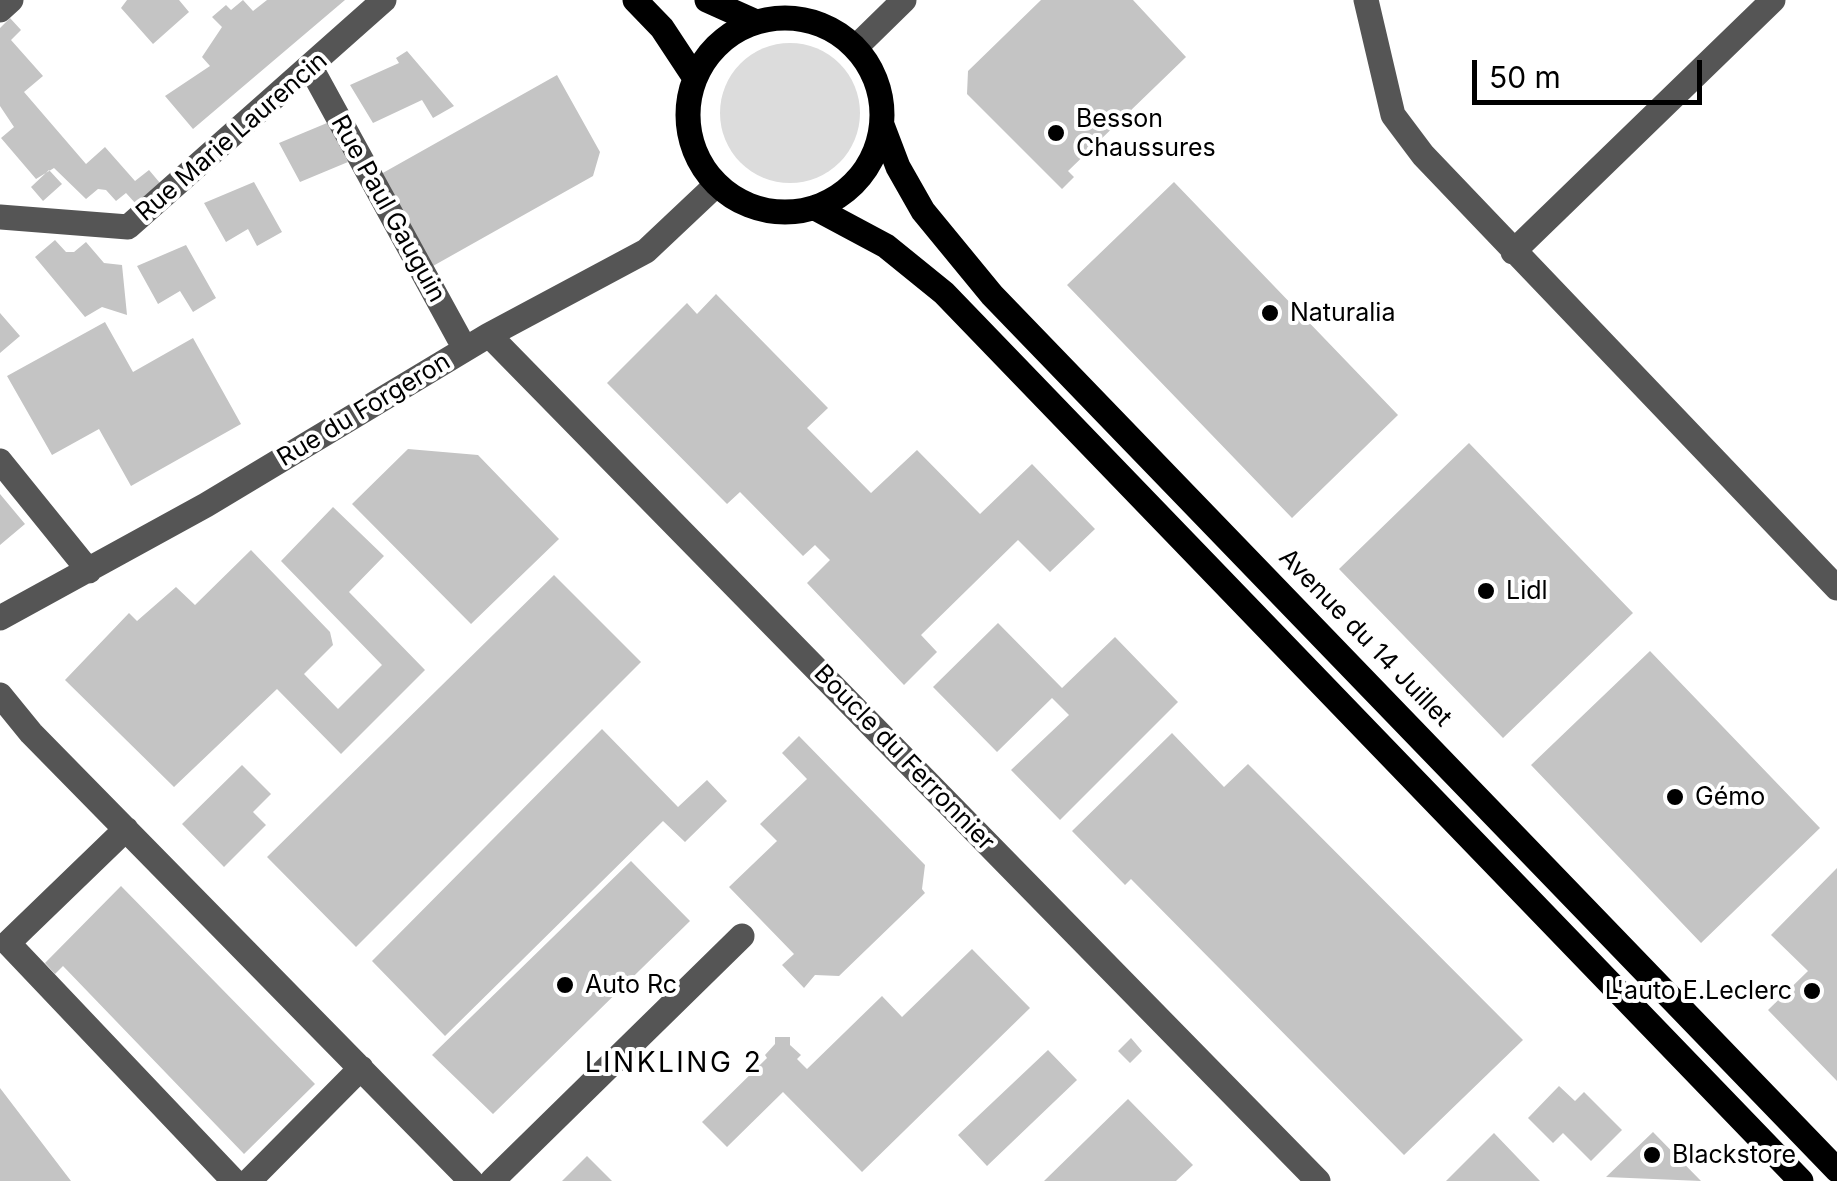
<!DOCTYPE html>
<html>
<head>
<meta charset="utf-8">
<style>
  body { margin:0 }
  #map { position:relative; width:1837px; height:1181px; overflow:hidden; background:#fff; font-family:Inter,sans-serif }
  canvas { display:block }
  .scale { position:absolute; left:1472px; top:60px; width:230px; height:45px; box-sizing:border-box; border:5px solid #000; border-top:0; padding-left:12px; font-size:30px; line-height:35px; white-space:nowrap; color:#000; -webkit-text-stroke:8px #fff; paint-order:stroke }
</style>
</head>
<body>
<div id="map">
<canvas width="1837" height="1181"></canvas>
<div class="scale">50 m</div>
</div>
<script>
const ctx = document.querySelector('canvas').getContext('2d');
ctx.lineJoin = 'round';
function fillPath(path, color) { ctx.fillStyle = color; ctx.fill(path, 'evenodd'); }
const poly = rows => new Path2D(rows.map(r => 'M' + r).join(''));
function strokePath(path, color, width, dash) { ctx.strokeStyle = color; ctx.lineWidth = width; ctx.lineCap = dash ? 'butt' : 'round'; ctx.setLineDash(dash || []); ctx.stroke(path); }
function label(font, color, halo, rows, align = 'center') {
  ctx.font = font + ' Inter,sans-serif'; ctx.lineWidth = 8; ctx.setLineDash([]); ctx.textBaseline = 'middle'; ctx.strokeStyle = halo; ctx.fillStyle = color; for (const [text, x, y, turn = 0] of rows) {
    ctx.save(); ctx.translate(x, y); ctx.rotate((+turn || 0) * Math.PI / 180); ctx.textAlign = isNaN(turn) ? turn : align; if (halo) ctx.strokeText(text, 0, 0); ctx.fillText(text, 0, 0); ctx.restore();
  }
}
fillPath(poly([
  '720 113a70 70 0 1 1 140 0a70 70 0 1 1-140 0Z'
]), '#dcdcdc');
fillPath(poly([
  [127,0,179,0,189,12,153,44,121,8],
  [243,0,253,11,267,0,345,0,193,129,165,96,210,66,202,57,222,27,212,17,226,5,231,10],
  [1041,0,1133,0,1186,57,1068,171,1074,177,1062,189,967,94,968,71],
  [10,18,21,30,11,40,43,76,24,92,86,164,105,147,135,181,149,170,160,183,136,204,126,193,116,201,106,190,98,189,86,199,54,168,36,179,1,138,14,127,0,106,0,28],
  [407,51,454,106,433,118,422,100,373,123,350,85,399,63,396,58],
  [557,75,600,152,593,176,433,266,381,174],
  [327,123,348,162,300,182,279,143],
  [49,170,62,184,43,201,31,187],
  [254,182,282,232,257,246,248,229,226,242,204,203],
  [1174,182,1398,415,1292,518,1067,285],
  [55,240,66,252,74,252,86,242,104,263,122,265,127,315,102,307,85,317,35,257],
  [186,245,216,298,193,312,180,291,158,304,137,266],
  [716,294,828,408,807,428,871,493,917,450,980,514,1032,464,1095,529,1050,572,1018,540,921,635,937,652,904,685,807,583,830,560,815,545,803,556,740,492,727,504,607,383,687,303,697,314],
  [0,313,20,336,0,353],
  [105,322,133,372,193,338,241,424,131,486,99,429,52,455,7,376],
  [1469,443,1633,613,1503,738,1339,569],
  [408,449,478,455,559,539,471,624,352,504],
  [0,494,25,524,0,545],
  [333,507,384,556,349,592,425,670,341,754,277,689,174,787,65,680,129,613,137,621,176,587,195,605,251,550,330,632,333,645,304,674,338,709,382,665,281,561],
  [554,575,641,662,356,947,267,857],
  [998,623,1062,688,1115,637,1178,702,1060,820,1011,770,1069,715,1052,698,997,752,933,687],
  [1650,651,1820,828,1701,943,1531,765],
  [602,729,678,807,707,780,727,801,685,842,663,821,445,1036,372,961],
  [1172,733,1224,787,1248,764,1523,1040,1404,1155,1131,879,1125,885,1072,831],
  [799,736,925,865,922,889,925,893,839,976,815,975,804,988,782,965,794,954,729,887,777,841,760,824,807,779,782,753],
  [242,765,271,794,253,812,266,825,224,867,182,824],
  [631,861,690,921,493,1114,432,1055],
  [1837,868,1837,1081,1768,1010,1808,971,1771,935],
  [121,886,315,1084,244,1154,63,966,55,974,45,963],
  [972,949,1030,1008,862,1172,783,1092,727,1147,702,1122,767,1058,765,1055,775,1044,775,1037,790,1037,790,1045,801,1055,797,1059,807,1069,882,996,902,1017],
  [1131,1038,1142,1051,1130,1063,1118,1051],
  [1048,1050,1077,1080,987,1166,958,1135],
  [1559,1086,1575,1101,1584,1092,1622,1130,1591,1161,1563,1133,1553,1143,1528,1118],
  [0,1088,71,1181,0,1181],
  [1128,1099,1193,1165,1176,1181,1044,1181],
  [1653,1132,1701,1181,1606,1177],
  [1494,1133,1540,1181,1446,1181],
  [587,1156,612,1181,562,1181]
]), '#c4c4c4');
strokePath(poly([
  [1366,0,1393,115,1423,155,1837,588],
  [0,10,11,0],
  [856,47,904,0],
  [311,68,465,349],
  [0,217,128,227,384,0],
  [1513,252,1773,0],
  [489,335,1318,1181],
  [0,461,89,571],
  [0,618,206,505,489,335,646,251,716,185],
  [0,695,31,733,471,1181],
  [126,829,8,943,234,1181],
  [249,1181,361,1068],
  [492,1181,742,936]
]), '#555', 25);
strokePath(poly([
  [635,0,662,28,695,78],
  [707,0,756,22],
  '688 115a97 97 0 1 1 194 0a97 97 0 1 1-194 0Z',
  [882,125,898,167,923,211,992,295,1837,1170],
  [815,208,886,246,944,293,1801,1181]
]), '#000', 25);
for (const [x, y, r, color] of [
  [1056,133,10,"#000"],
  [1270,313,10,"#000"],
  [1486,591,10,"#000"],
  [1675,797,10,"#000"],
  [565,985,10,"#000"],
  [1812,991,10,"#000"],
  [1652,1155,10,"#000"]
]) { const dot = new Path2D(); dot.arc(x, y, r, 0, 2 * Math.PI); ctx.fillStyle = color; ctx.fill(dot); strokePath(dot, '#fff', 4); }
label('25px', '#000', '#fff', [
  ["Besson",1076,119],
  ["Chaussures",1076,148],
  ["Naturalia",1290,313],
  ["Lidl",1506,591],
  ["Gémo",1695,797],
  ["Auto Rc",585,985],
  ["L'auto E.Leclerc",1792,991,"right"],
  ["Blackstore",1672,1155]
], 'left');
label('25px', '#000', '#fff', [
  ["Rue Marie Laurencin",232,137,-41],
  ["Rue Paul Gauguin",388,209,61],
  ["Rue du Forgeron",364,410,-31],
  ["Avenue du 14 Juillet",1365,638,46],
  ["Boucle du Ferronnier",904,758,46]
]);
ctx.letterSpacing = '2.5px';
label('28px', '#000', '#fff', [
  ["LINKLING 2",674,1064]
]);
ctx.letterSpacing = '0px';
</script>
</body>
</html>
